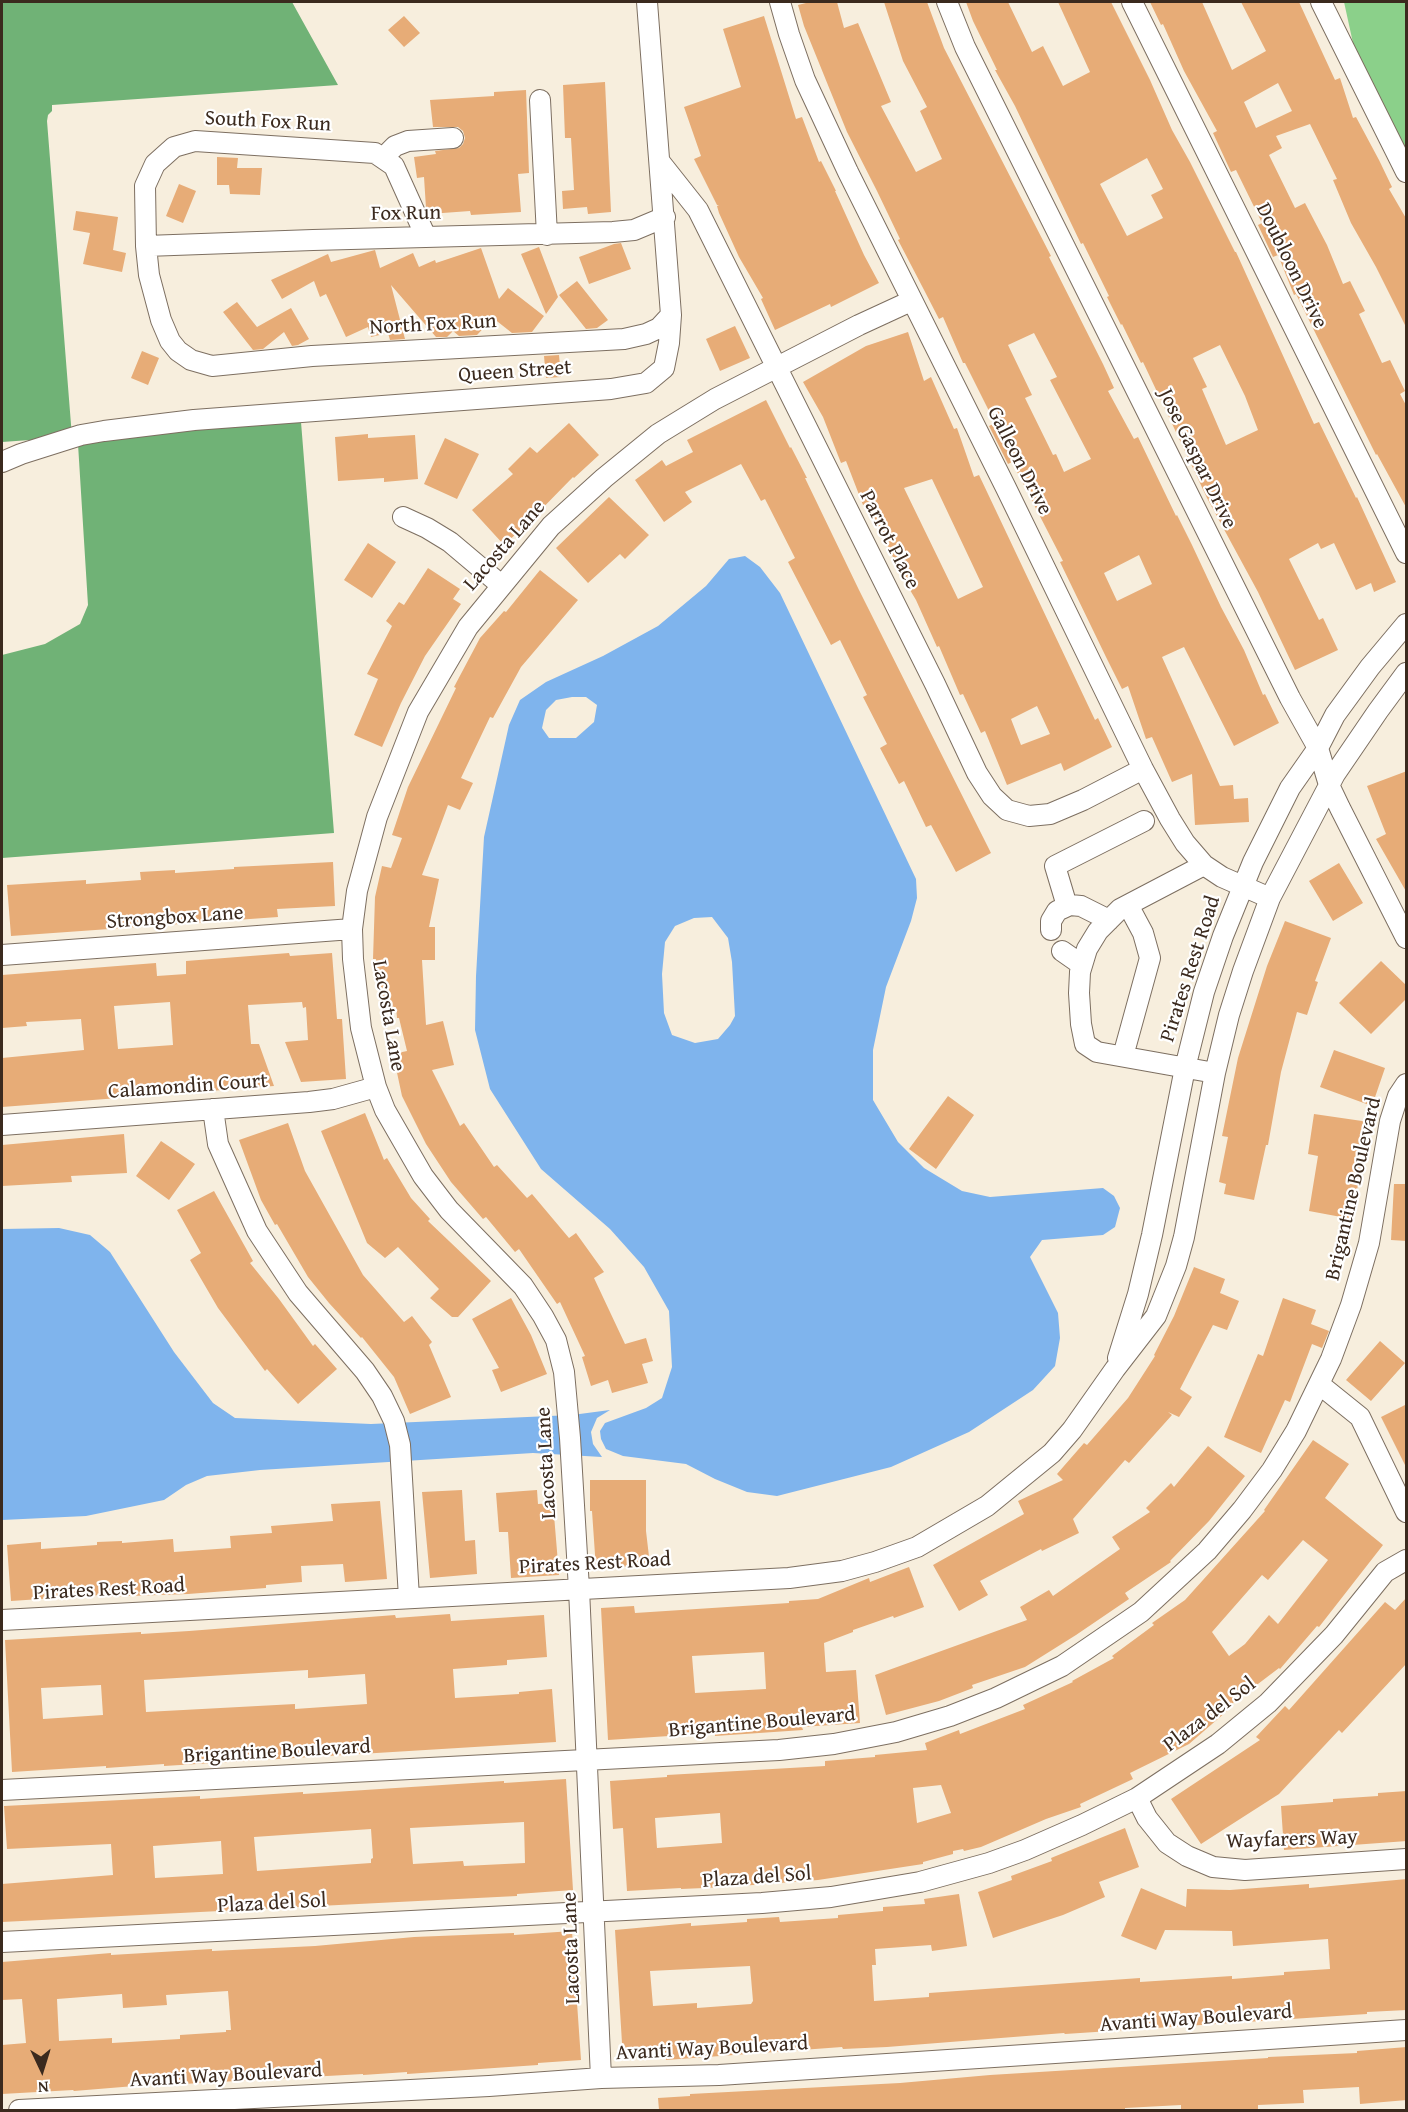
<!DOCTYPE html>
<html>
<head>
<meta charset="utf-8">
<style>
  body { margin:0 }
  #map { position:relative; width:1408px; height:2112px; overflow:hidden; background:#f7eedd; font-family:"Gentium Book Plus",serif }
  canvas { display:block }
  .frame { position:absolute; inset:0; border:3px solid #3b2a1e; pointer-events:none }
  .north { position:absolute; left:12px; top:2040px; width:60px; height:60px; -webkit-text-stroke:4px #fff; paint-order:stroke; rotate:176deg; font-size:16px; font-weight:700; line-height:24px; text-align:center; color:#3b2a1e }
  .north::after { content:''; display:block; margin:auto; width:21px; height:27px; background:#3b2a1e; clip-path:polygon(50% 0,100% 100%,50% 72%,0 100%) }
</style>
</head>
<body>
<div id="map">
<canvas width="1408" height="2112"></canvas>
<div class="frame"></div>
<div class="north">N</div>
</div>
<script>
const ctx = document.querySelector('canvas').getContext('2d');
ctx.lineJoin = 'round';
function fillPath(path, color) { ctx.fillStyle = color; ctx.fill(path, 'evenodd'); }
const poly = rows => new Path2D(rows.map(r => 'M' + r).join(''));
function strokePath(path, color, width, dash) { ctx.strokeStyle = color; ctx.lineWidth = width; ctx.lineCap = dash ? 'butt' : 'round'; ctx.setLineDash(dash || []); ctx.stroke(path); }
function label(font, color, halo, rows, align = 'center') {
  ctx.font = font + ' "Gentium Book Plus",serif'; ctx.lineWidth = 4.5; ctx.setLineDash([]); ctx.textBaseline = 'middle'; ctx.strokeStyle = halo; ctx.fillStyle = color; for (const [text, x, y, turn = 0] of rows) {
    ctx.save(); ctx.translate(x, y); ctx.rotate((+turn || 0) * Math.PI / 180); ctx.textAlign = isNaN(turn) ? turn : align; if (halo) ctx.strokeText(text, 0, 0); ctx.fillText(text, 0, 0); ctx.restore();
  }
}
fillPath(poly([
  [1344,2,1406,2,1406,168,1358,66]
]), '#8bd08a');
fillPath(poly([
  [2,2,292,2,338,85,52,105,52,111,48,115,47,121,72,437,2,442],
  [301,422,334,833,2,858,2,655,45,644,80,624,88,605,78,444,195,430]
]), '#70b276');
fillPath(poly([
  [745,556,760,567,780,593,916,879,917,898,911,921,886,987,873,1050,873,1100,898,1142,924,1168,962,1191,990,1197,1103,1188,1114,1196,1120,1208,1115,1227,1103,1235,1042,1240,1030,1257,1058,1313,1060,1338,1055,1366,1033,1390,969,1432,891,1467,777,1496,747,1492,715,1479,686,1464,623,1456,606,1449,601,1439,600,1431,605,1423,646,1408,662,1398,672,1367,669,1311,644,1267,610,1229,541,1169,490,1089,475,1030,476,976,484,837,509,725,520,700,546,682,603,656,658,626,706,586,729,559],
  [572,697,586,697,597,705,594,722,576,738,549,738,542,728,546,710,556,700],
  [712,917,728,938,732,962,735,1016,730,1025,718,1039,695,1043,672,1035,664,1013,662,974,665,942,675,926,694,918],
  [59,1228,90,1235,110,1252,174,1352,213,1403,235,1418,371,1424,572,1415,610,1410,597,1418,591,1432,593,1444,602,1457,533,1453,260,1470,207,1476,186,1485,164,1500,86,1516,2,1520,2,1229]
]), '#7fb4ed');
fillPath(poly([
  [810,2,837,2,844,28,858,23,891,102,881,106,916,172,942,159,920,111,927,107,903,61,884,2,927,2,944,48,1051,256,1049,257,1103,364,1114,388,1108,391,1134,439,1138,437,1176,516,1177,515,1192,545,1221,607,1244,650,1263,695,1265,694,1279,723,1234,746,1184,647,1162,657,1220,786,1233,785,1234,799,1248,798,1249,822,1195,825,1192,774,1172,782,1152,737,1146,739,1128,686,1122,689,1106,657,1060,562,1063,561,1012,462,1008,464,989,426,995,423,965,363,963,363,943,317,939,319,923,288,898,240,900,239,877,191,847,132,804,26,798,5],
  [1034,333,1057,377,1050,380,1091,459,1064,472,1056,454,1053,455,1025,398,1032,395,1008,345],
  [1139,555,1152,584,1117,601,1104,573],
  [966,2,1008,2,1032,52,1043,46,1063,86,1090,72,1058,2,1111,2,1150,80,1172,130,1190,162,1235,252,1236,252,1314,424,1319,422,1356,498,1357,497,1396,582,1374,592,1371,583,1356,590,1334,543,1321,549,1318,543,1289,559,1319,620,1323,618,1338,650,1295,670,1258,592,1207,498,1143,362,1141,363,1122,324,1121,325,1107,297,1109,296,1083,243,1081,244,1015,106,995,70,997,70,973,21],
  [1147,158,1163,189,1151,195,1163,218,1127,236,1100,184],
  [1220,345,1245,396,1258,430,1226,445,1202,389,1207,387,1193,358],
  [1150,2,1202,2,1232,70,1266,51,1241,2,1299,2,1335,80,1340,78,1353,118,1356,117,1379,160,1392,187,1389,189,1407,220,1407,329,1376,267,1351,223,1333,180,1337,179,1310,124,1276,136,1282,148,1269,155,1295,208,1305,203,1327,245,1343,284,1350,281,1365,311,1359,314,1382,363,1390,360,1405,391,1400,394,1407,407,1407,509,1377,454,1376,455,1296,294,1294,295,1278,255,1273,257,1258,225,1262,223,1236,170,1231,172,1213,133,1217,131,1184,71,1163,24,1161,25],
  [1278,83,1292,111,1256,128,1244,102],
  [404,16,420,33,404,47,388,30],
  [764,16,796,119,802,117,819,162,821,161,836,191,835,191,864,255,879,283,831,307,830,304,775,330,761,299,763,298,739,257,719,213,717,206,719,205,717,205,694,159,701,156,684,107,741,87,723,29],
  [605,82,611,212,588,214,587,207,563,209,562,191,574,190,571,138,565,138,563,85],
  [526,90,529,173,518,174,521,212,471,215,470,211,429,214,426,208,424,177,417,178,414,157,436,154,435,151,459,148,463,144,465,138,463,131,458,127,433,127,430,100,494,96,494,92],
  [217,157,238,158,237,168,262,168,260,195,230,194,229,185,217,185],
  [179,184,196,191,183,223,166,216],
  [76,211,118,217,113,250,126,253,122,272,83,264,90,233,73,230],
  [621,243,631,269,589,284,579,257,614,244],
  [539,247,558,297,546,314,521,254],
  [481,248,499,299,508,288,544,316,532,332,512,333,493,318,477,335,459,336,453,331,447,337,436,337,391,285,405,339,390,340,388,333,371,337,368,327,346,337,326,294,320,297,314,281,282,299,271,280,328,254,331,262,375,250,380,268,413,253,419,267,435,260,436,263],
  [577,281,608,320,597,328,586,329,559,295],
  [237,302,257,327,291,308,309,339,298,345,292,346,284,332,263,349,253,350,223,312],
  [735,326,750,358,720,371,706,339],
  [908,332,924,381,931,377,954,429,957,428,974,477,979,475,1095,720,1098,718,1112,747,1064,771,1061,763,1007,785,985,731,981,733,963,694,960,695,939,646,937,647,916,600,904,580,867,503,863,505,846,461,841,463,823,417,803,382,866,346],
  [932,479,983,587,958,599,904,488],
  [1037,706,1050,734,1021,745,1011,719],
  [142,351,159,358,148,385,131,378],
  [559,355,561,377,546,378,544,356],
  [766,400,790,448,791,447,807,478,805,478,859,590,991,853,956,872,931,825,926,827,904,781,899,784,880,748,887,744,863,697,867,695,840,640,831,645,788,562,795,558,765,499,761,501,741,464,685,492,692,502,664,522,635,480,662,460,666,466,693,452,687,440],
  [569,423,599,455,574,478,573,477,529,522,504,545,472,510,513,474,508,469,530,447,537,453],
  [368,434,368,438,415,435,418,479,384,482,384,478,338,481,335,437],
  [445,438,479,454,457,499,424,484],
  [609,497,649,535,625,559,620,554,588,583,556,548],
  [368,543,396,562,372,598,344,580],
  [428,568,460,589,453,599,461,604,425,656,401,703,382,747,354,735,378,679,367,674,392,626,386,621,399,602,404,605],
  [540,570,578,600,521,667,493,718,490,717,461,778,473,783,460,810,448,805,422,875,439,879,429,927,435,927,435,960,422,960,426,1025,443,1021,454,1065,432,1070,460,1126,464,1123,494,1167,497,1165,527,1198,532,1194,569,1238,576,1233,604,1272,594,1278,625,1344,646,1338,653,1361,642,1364,648,1383,612,1393,608,1380,591,1386,582,1357,585,1356,560,1302,557,1304,519,1249,515,1252,486,1217,483,1219,451,1182,426,1144,402,1096,393,1054,407,1051,399,1018,397,1018,396,1007,380,1008,376,959,373,959,375,897,382,866,391,868,402,838,392,835,408,787,456,688,454,687,480,638,504,611,506,612],
  [1407,771,1407,893,1376,839,1386,834,1367,786],
  [333,862,335,906,277,909,278,917,11,936,7,885,86,880,86,884,141,880,140,872,175,870,175,873,234,869,234,867],
  [1339,863,1363,903,1333,921,1309,881],
  [1285,921,1331,938,1315,981,1318,982,1307,1015,1297,1012,1281,1072,1268,1145,1266,1145,1254,1200,1224,1194,1226,1184,1219,1182,1228,1137,1222,1136,1238,1058,1267,966],
  [289,953,290,956,332,953,337,1019,342,1019,346,1079,301,1082,285,1042,308,1040,306,1007,303,1008,302,1002,248,1005,251,1044,259,1044,274,1086,2,1107,2,1058,84,1050,81,1019,26,1022,27,1026,2,1028,2,975,156,963,157,976,186,974,186,961],
  [170,1002,173,1045,118,1049,114,1006],
  [1381,961,1407,986,1407,998,1371,1034,1339,1003],
  [1334,1050,1385,1068,1372,1106,1320,1087],
  [948,1096,974,1115,936,1169,909,1149],
  [365,1113,384,1160,387,1158,411,1198,430,1219,428,1221,491,1281,458,1317,452,1317,430,1298,439,1289,398,1247,385,1258,367,1243,321,1131],
  [1314,1114,1369,1122,1352,1219,1309,1211,1318,1156,1308,1154],
  [288,1123,305,1171,363,1275,404,1322,412,1316,432,1342,429,1345,451,1397,410,1414,394,1377,362,1337,361,1338,329,1303,308,1277,277,1224,275,1225,261,1200,239,1140],
  [124,1134,127,1173,71,1176,72,1182,2,1186,2,1145],
  [161,1141,195,1164,169,1200,136,1176],
  [1394,1184,1407,1184,1407,1241,1391,1240],
  [214,1191,253,1261,250,1263,279,1299,313,1346,315,1344,337,1369,298,1404,267,1369,265,1371,218,1308,190,1260,201,1253,177,1210],
  [1194,1267,1225,1279,1220,1293,1239,1301,1227,1330,1213,1325,1180,1389,1192,1397,1179,1417,1168,1412,1172,1415,1129,1463,1125,1460,1073,1519,1079,1533,1042,1551,1041,1549,980,1581,988,1595,959,1611,933,1565,1024,1514,1018,1501,1063,1480,1057,1474,1084,1443,1087,1445,1128,1398,1155,1356,1154,1355,1174,1316],
  [511,1298,531,1335,547,1374,501,1392,492,1370,499,1368,472,1319],
  [1283,1298,1316,1310,1311,1324,1329,1331,1322,1348,1312,1344,1290,1402,1285,1400,1261,1453,1224,1437,1258,1354,1263,1356],
  [1380,1341,1405,1363,1371,1401,1346,1380],
  [1407,1404,1407,1469,1381,1417],
  [1313,1440,1349,1464,1325,1498,1383,1545,1319,1627,1317,1626,1280,1669,1279,1668,1225,1709,1227,1711,1189,1744,1130,1773,1133,1779,1080,1804,1081,1807,1046,1819,981,1847,964,1851,963,1849,953,1851,953,1854,923,1862,923,1864,818,1880,727,1887,681,1889,681,1888,627,1891,623,1828,613,1829,610,1781,667,1777,667,1775,825,1766,825,1761,875,1757,875,1755,927,1750,925,1743,959,1730,960,1734,1025,1709,1023,1705,1073,1682,1072,1681,1114,1658,1112,1656,1154,1625,1152,1623,1185,1600,1265,1511,1264,1510],
  [1303,1540,1328,1560,1278,1624,1269,1615,1245,1644,1229,1656,1212,1632,1262,1575,1268,1580],
  [941,1785,951,1813,917,1823,913,1788],
  [720,1813,722,1843,657,1848,655,1818],
  [1208,1446,1245,1476,1209,1521,1170,1561,1171,1562,1125,1593,1129,1599,1076,1635,1025,1667,972,1685,973,1688,939,1701,886,1715,875,1675,1027,1620,1020,1607,1049,1590,1053,1596,1120,1549,1112,1537,1150,1512,1146,1508,1171,1483,1174,1487],
  [590,1480,646,1480,646,1531,650,1565,596,1569,592,1511,590,1511],
  [462,1490,465,1541,475,1540,477,1574,430,1578,422,1492],
  [537,1490,538,1504,553,1503,559,1575,511,1578,508,1532,499,1532,496,1493],
  [380,1501,387,1579,345,1582,343,1564,301,1566,302,1582,266,1585,266,1588,188,1594,100,1597,100,1595,11,1601,7,1545,41,1542,41,1549,97,1545,97,1542,122,1541,122,1543,173,1539,174,1552,231,1548,230,1536,272,1533,271,1526,333,1521,331,1504],
  [909,1567,924,1607,894,1618,893,1616,853,1630,853,1632,824,1643,826,1672,856,1670,860,1723,802,1727,803,1730,715,1736,715,1733,608,1740,601,1608,634,1606,635,1613,789,1603,789,1601,818,1599,869,1578,870,1582],
  [764,1652,766,1689,695,1693,692,1656],
  [1407,1597,1407,1663,1342,1733,1339,1730,1279,1794,1201,1844,1171,1799,1260,1740,1256,1737,1285,1706,1289,1710,1385,1602,1395,1610],
  [450,1614,451,1621,544,1615,547,1657,507,1660,507,1665,453,1669,455,1698,519,1694,519,1692,552,1689,556,1742,164,1766,164,1764,106,1768,106,1766,12,1772,5,1640,141,1632,141,1634,189,1631,395,1615,396,1618],
  [308,1670,308,1678,365,1674,367,1704,295,1709,295,1704,146,1712,144,1680],
  [101,1685,103,1715,43,1719,41,1688],
  [566,1779,573,1890,517,1894,517,1896,2,1922,2,1884,113,1875,111,1844,7,1849,4,1806,200,1796,200,1799,303,1792,303,1794,504,1781,504,1783],
  [524,1822,525,1863,464,1866,463,1861,413,1864,410,1828],
  [371,1829,373,1858,371,1859,371,1863,257,1871,254,1837],
  [221,1841,223,1874,155,1878,153,1846],
  [1407,1791,1407,1841,1284,1850,1281,1806,1333,1802,1333,1799,1378,1796,1378,1793],
  [1125,1828,1139,1867,1099,1882,1105,1897,1063,1915,993,1938,978,1892,1012,1880,1011,1876,1052,1861,1051,1858],
  [1407,1879,1407,2010,1367,2012,1367,2014,1065,2034,1064,2033,887,2047,843,2049,842,2047,666,2060,666,2056,623,2059,615,1930,691,1923,691,1926,747,1922,747,1919,779,1917,780,1922,838,1918,838,1915,883,1911,883,1907,925,1904,924,1899,959,1894,967,1946,932,1951,931,1945,875,1949,876,1965,872,1965,874,2001,929,1997,929,1993,1140,1978,1140,1982,1232,1976,1232,1979,1284,1975,1284,1972,1330,1969,1328,1939,1233,1946,1232,1931,1165,1930,1156,1950,1121,1936,1141,1888,1186,1907,1187,1889,1230,1890,1309,1884,1309,1888],
  [750,1966,753,2001,751,2004,697,2008,697,2003,653,2006,650,1971],
  [572,1931,581,2060,538,2063,538,2065,407,2074,407,2072,363,2075,363,2074,183,2084,183,2082,74,2091,73,2090,2,2094,2,2045,26,2043,22,1999,2,2000,2,1962,111,1953,111,1955,212,1949,212,1951,315,1946,414,1937,514,1933,514,1935],
  [228,1991,231,2030,226,2030,226,2032,180,2035,180,2039,112,2043,112,2038,59,2041,57,1999,122,1994,123,2008,167,2005,166,1995],
  [1407,2047,1407,2100,1360,2104,1359,2087,1303,2090,1304,2103,1258,2105,1258,2110,1181,2110,1181,2105,1125,2108,1125,2110,659,2110,658,2098,690,2096,690,2094,900,2083,990,2075,1268,2058,1268,2057,1357,2053,1357,2051]
]), '#e7ac77');
const minor = poly([
  [780,2,789,34,805,80,848,172,1006,488,1143,769,1170,819,1185,843,1204,865,1222,877,1270,898],
  [947,2,965,47,1290,698,1318,748,1329,785,1340,808,1406,938],
  [1132,2,1406,553],
  [1321,2,1406,172],
  [540,100,547,235],
  [383,158,395,146,408,141,453,138],
  [660,162,698,210,935,684,977,773,992,796,1007,810,1029,816,1050,814,1083,800,1143,769],
  [426,237,394,166,375,153,195,141,174,147,155,164,145,186,146,246,149,275,161,320,170,341,178,351,191,360,212,366,312,356,624,339,646,334,659,328,671,315],
  [146,246,313,240,613,232,634,230,665,217],
  [2,462,21,454,81,435,104,431,194,420,611,389,646,383,664,368,669,343,671,315,647,2],
  [403,517,427,528,450,542,501,585],
  [1204,865,1120,909,1098,931,1087,949,1080,972,1079,993,1081,1024,1085,1044,1097,1052,1215,1073],
  [1067,906,1055,866,1144,821],
  [1051,930,1051,921,1057,911,1070,905,1081,906,1109,920],
  [1062,951,1082,965],
  [2,955,352,929],
  [1123,1056,1150,958,1143,933,1128,905],
  [213,1109,218,1144,257,1231,298,1293,365,1371,382,1396,394,1421,400,1445,409,1598],
  [2,1125,309,1102,333,1099,376,1087],
  [1118,1358,1138,1294,1152,1235,1185,1068,1204,992,1223,936,1253,862,1290,788,1318,748,1335,715,1370,667,1406,624],
  [1319,1384,1360,1417,1406,1512],
  [2,1620,789,1578,842,1571,875,1562,917,1547,987,1506,1052,1453,1072,1430,1115,1369,1156,1316,1176,1266,1184,1237,1215,1073,1229,1015,1243,971,1270,898,1335,774,1378,711,1406,673],
  [2,1790,779,1750,834,1744,896,1732,950,1716,996,1698,1062,1666,1141,1612,1207,1551,1242,1510,1272,1470,1296,1431,1331,1359,1351,1305,1369,1243,1390,1121,1398,1096,1406,1084],
  [1137,1798,1147,1818,1167,1843,1187,1856,1213,1867,1245,1870,1406,1859],
  [2,1942,762,1903,831,1897,920,1882,989,1863,1025,1850,1082,1825,1137,1798,1218,1744,1268,1703,1334,1635,1385,1572,1406,1560],
  [601,2078,579,1589,570,1438,564,1372,556,1340,543,1316,523,1286,449,1210,423,1176,385,1110,376,1087,361,1028,353,959,352,929,357,891,377,817,418,712,468,627,551,526,604,478,658,434,715,399,859,325,911,301],
  [19,2110,489,2086,601,2078,719,2075,1406,2030]
]);
strokePath(minor, '#7d6f61', 22);
strokePath(minor, '#fff', 20);
label('21px', '#3b2a1e', '#fff', [
  ["South Fox Run",268,122,3],
  ["Fox Run",406,214,-1],
  ["Doubloon Drive",1291,266,64],
  ["North Fox Run",433,325,-3],
  ["Queen Street",515,372,-4],
  ["Jose Gaspar Drive",1197,459,64],
  ["Galleon Drive",1019,461,63],
  ["Parrot Place",889,540,63],
  ["Lacosta Lane",505,546,-49],
  ["Strongbox Lane",175,918,-4],
  ["Pirates Rest Road",1191,969,-72],
  ["Lacosta Lane",388,1016,80],
  ["Calamondin Court",188,1087,-4],
  ["Brigantine Boulevard",1354,1189,-77],
  ["Lacosta Lane",547,1463,-93],
  ["Pirates Rest Road",595,1564,-3],
  ["Pirates Rest Road",109,1590,-3],
  ["Plaza del Sol",1210,1715,-37],
  ["Brigantine Boulevard",762,1723,-5],
  ["Brigantine Boulevard",277,1752,-3],
  ["Wayfarers Way",1292,1840,-2],
  ["Plaza del Sol",757,1878,-4],
  ["Plaza del Sol",272,1904,-3],
  ["Lacosta Lane",572,1948,-92],
  ["Avanti Way Boulevard",1196,2019,-4],
  ["Avanti Way Boulevard",712,2049,-3],
  ["Avanti Way Boulevard",226,2076,-3]
]);
</script>
</body>
</html>
